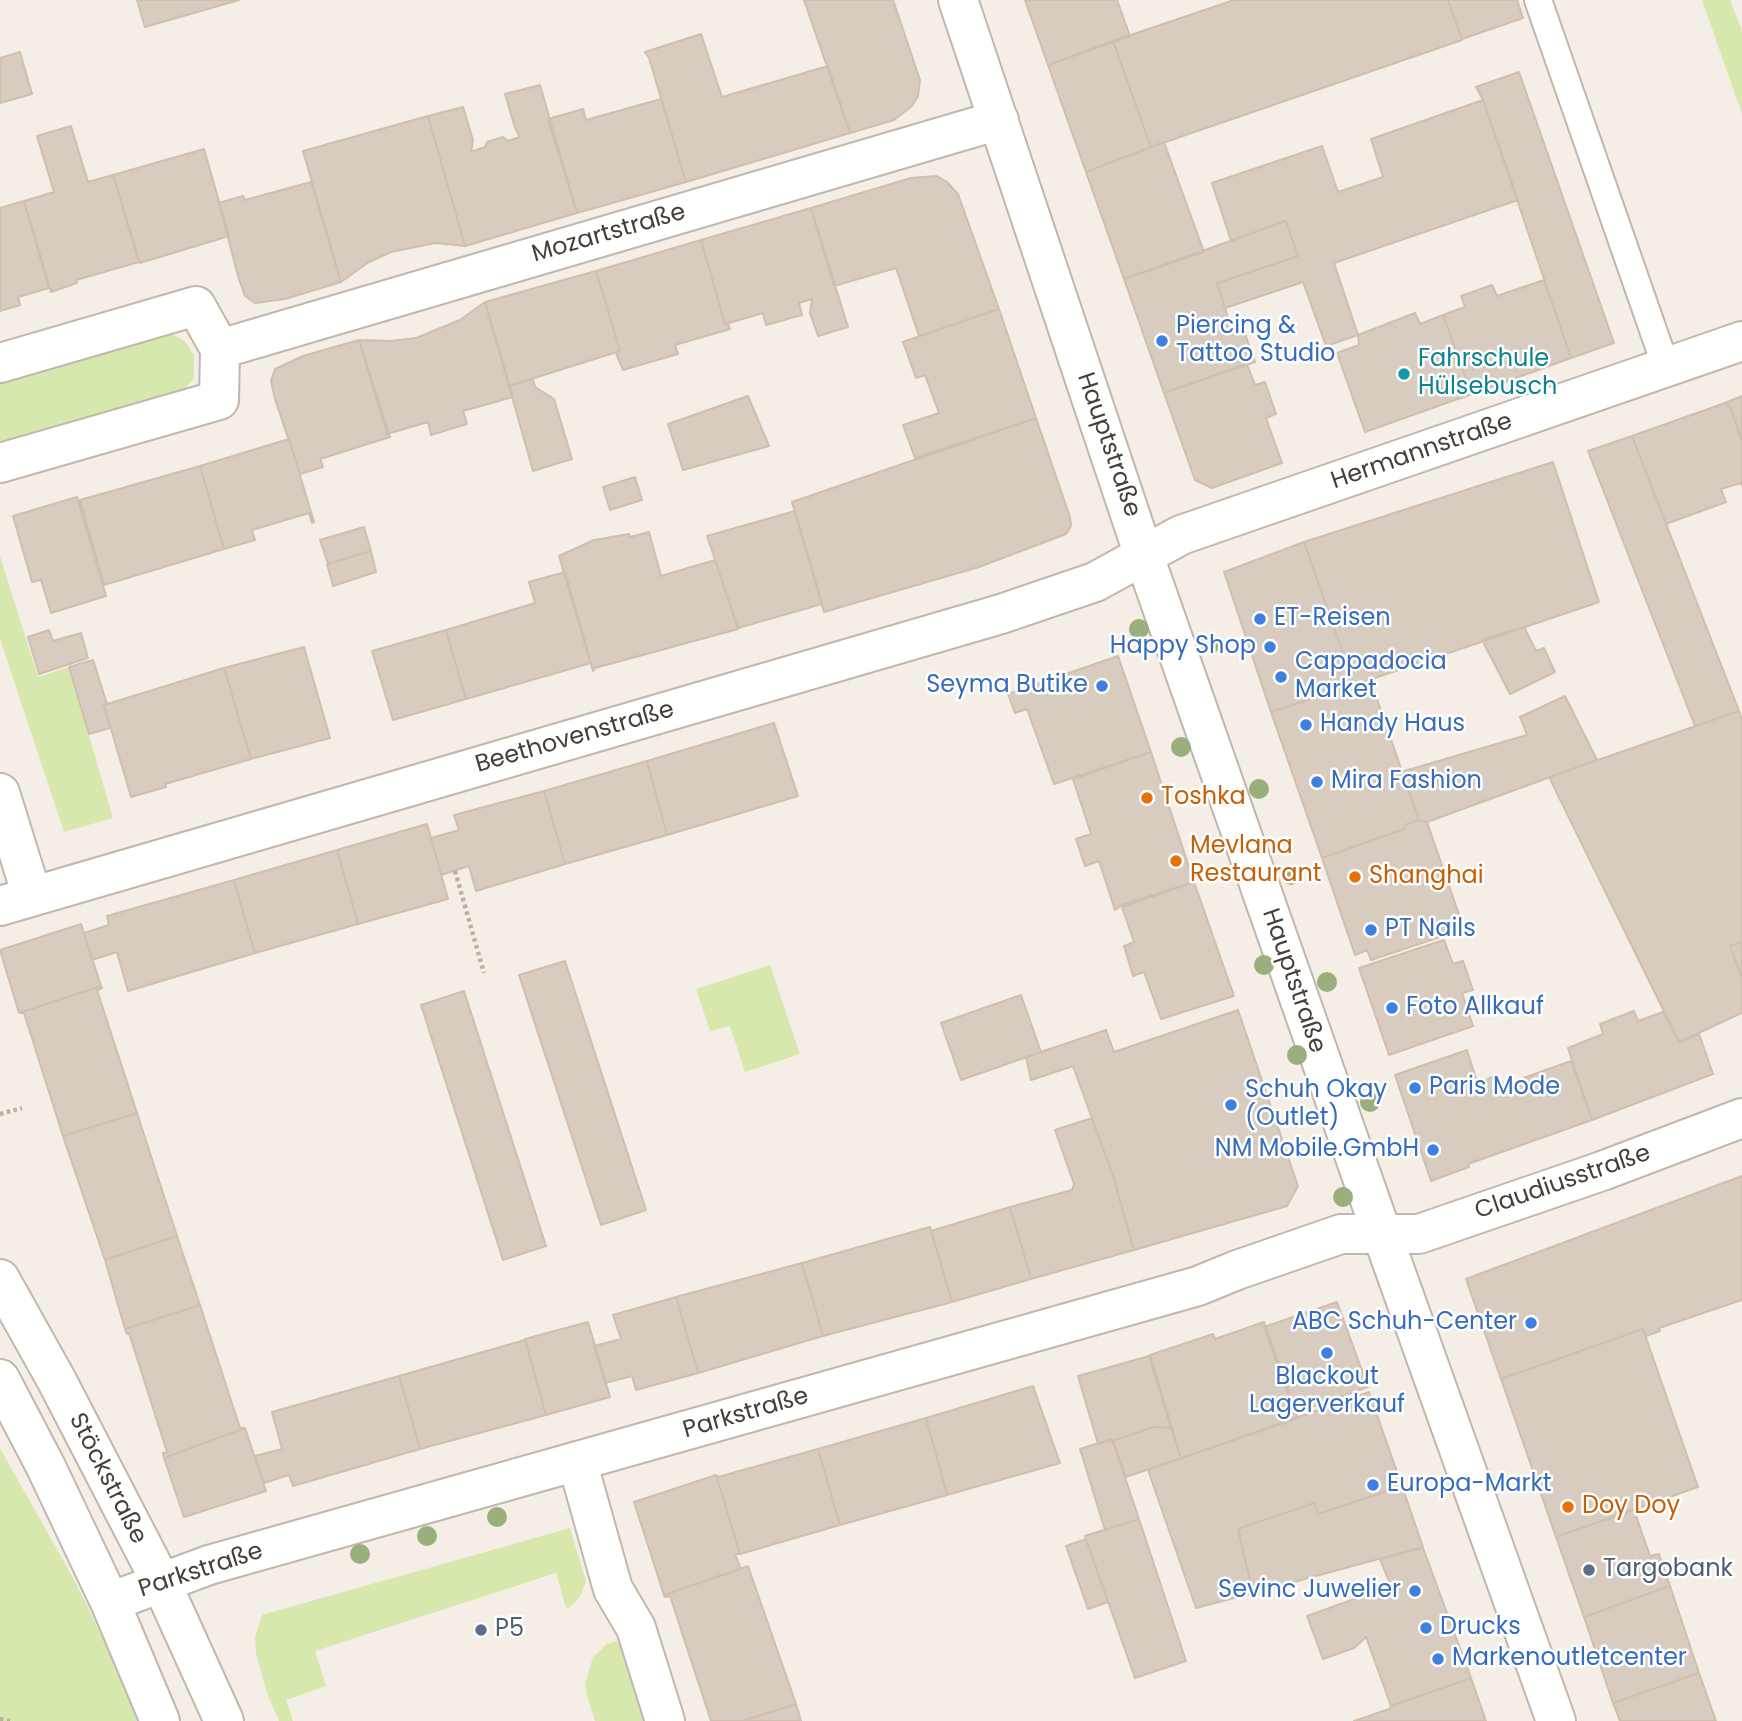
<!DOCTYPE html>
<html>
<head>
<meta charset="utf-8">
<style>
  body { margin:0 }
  canvas { display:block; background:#f4eee7 }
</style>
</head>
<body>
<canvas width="1742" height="1721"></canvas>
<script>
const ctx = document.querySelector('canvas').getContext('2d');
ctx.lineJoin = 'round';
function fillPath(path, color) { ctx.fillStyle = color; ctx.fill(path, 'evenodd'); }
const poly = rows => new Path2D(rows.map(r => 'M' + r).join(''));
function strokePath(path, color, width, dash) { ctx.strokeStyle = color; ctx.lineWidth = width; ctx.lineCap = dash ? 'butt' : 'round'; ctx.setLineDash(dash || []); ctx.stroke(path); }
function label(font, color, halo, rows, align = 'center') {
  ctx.font = font + ' Poppins,sans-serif'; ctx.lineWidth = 5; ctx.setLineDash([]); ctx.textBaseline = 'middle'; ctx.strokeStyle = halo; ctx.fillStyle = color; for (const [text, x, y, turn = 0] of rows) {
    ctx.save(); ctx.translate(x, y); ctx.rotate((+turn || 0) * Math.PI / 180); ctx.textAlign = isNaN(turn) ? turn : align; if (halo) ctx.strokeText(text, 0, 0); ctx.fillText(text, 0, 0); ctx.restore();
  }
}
fillPath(poly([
  [1702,0,1730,0,1742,31,1742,114],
  [164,332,173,334,186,342,194,356,194,378,180,395,0,449,0,378],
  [0,556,38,677,69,667,113,818,64,832,0,639],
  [770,965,800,1054,745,1072,730,1026,710,1031,696,989],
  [0,1448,77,1585,143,1721,0,1721],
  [570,1528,586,1581,580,1597,570,1607,566,1608,556,1573,315,1651,326,1686,286,1700,293,1721,279,1721,267,1693,256,1653,255,1638,262,1615],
  [626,1639,653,1721,595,1721,587,1696,585,1684,593,1657,607,1644]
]), '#d7e8af');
const building = poly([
  [137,0,239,0,145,27,137,0],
  [804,0,893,0,920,80,918,96,912,106,894,120,850,133,804,0],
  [1025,0,1117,0,1130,36,1048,65,1025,0],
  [1234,0,1448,0,1462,40,1151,147,1113,41,1234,0],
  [1448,0,1517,0,1523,18,1462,39,1448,0],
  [701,34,722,97,828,66,850,133,686,182,649,58,645,52,701,34],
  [1113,41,1151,147,1086,172,1048,65,1113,41],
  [20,52,32,94,0,103,0,58,20,52],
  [1519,72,1614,343,1571,358,1483,100,1476,87,1519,72],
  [540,85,577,213,465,246,428,116,463,107,473,140,471,152,485,147,487,142,503,137,508,141,520,137,515,128,505,94,540,85],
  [661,99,686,182,577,213,548,119,583,109,586,120,661,99],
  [1483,100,1518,200,1334,263,1358,335,1326,346,1303,282,1225,308,1217,283,1298,256,1286,221,1231,241,1212,183,1322,146,1338,192,1383,177,1371,139,1483,100],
  [428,116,465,246,435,243,391,252,369,262,341,282,303,151,428,116],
  [71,126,88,182,113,175,139,262,76,280,77,283,51,292,24,201,54,192,37,136,71,126],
  [1164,142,1204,252,1124,279,1086,172,1164,142],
  [204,149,229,236,140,263,113,175,204,149],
  [936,176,947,182,958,194,999,309,919,336,896,268,834,286,811,208,911,178,936,176],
  [311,182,341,282,285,299,255,303,245,296,238,276,219,203,243,196,245,200,311,182],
  [24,201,49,288,18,297,20,305,0,311,0,208,24,201],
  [811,208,848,327,818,336,810,313,812,299,799,303,802,315,766,325,763,313,725,324,701,240,811,208],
  [1286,221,1298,256,1217,283,1232,330,1243,328,1255,362,1164,393,1124,279,1286,221],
  [701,240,725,324,728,324,730,329,675,345,678,354,623,370,616,353,620,351,596,271,701,240],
  [596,271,620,351,509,386,485,302,596,271],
  [1544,280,1571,358,1472,394,1443,315,1465,307,1461,296,1492,285,1497,296,1544,280],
  [485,302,513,397,463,411,467,424,431,435,428,422,387,434,359,340,391,341,416,338,460,320,485,302],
  [999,309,1036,418,915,458,903,425,939,413,925,375,916,378,903,342,999,309],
  [1415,313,1420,324,1443,315,1472,394,1365,432,1337,353,1359,345,1358,335,1415,313],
  [359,340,390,437,320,459,323,467,300,474,275,399,271,381,275,369,303,356,359,340],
  [1247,364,1255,385,1265,382,1276,414,1266,418,1282,463,1212,488,1195,480,1164,393,1247,364],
  [533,379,535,387,554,399,572,459,533,471,509,386,533,379],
  [748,396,769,446,683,470,668,424,748,396],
  [1742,396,1742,441,1730,407,1725,403,1742,396],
  [1725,403,1730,407,1742,441,1742,486,1741,483,1721,489,1726,502,1666,524,1632,436,1725,403],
  [1036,418,1070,517,1071,526,1066,534,979,567,824,612,792,502,1036,418],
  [1632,436,1739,711,1695,726,1588,451,1632,436],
  [289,439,314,522,312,523,309,513,252,530,255,540,224,549,200,466,289,439],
  [1553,462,1599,602,1354,685,1304,542,1553,462],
  [200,466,224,549,104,585,80,500,200,466],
  [635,477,642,500,610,510,603,487,635,477],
  [77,497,106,596,51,613,41,580,32,582,13,516,77,497],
  [795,511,822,604,738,628,707,536,795,511],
  [364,527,371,551,328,564,320,540,364,527],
  [649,532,661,576,715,560,738,629,595,668,593,671,559,556,594,540,629,534,630,537,649,532],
  [1304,542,1354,685,1271,712,1224,572,1304,542],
  [371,551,376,572,333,586,327,564,371,551],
  [565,572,591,663,466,699,446,630,535,603,529,582,565,572],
  [1524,627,1536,651,1544,648,1555,672,1510,694,1482,640,1524,627],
  [49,630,53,641,81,633,88,658,39,674,28,637,49,630],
  [446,630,466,699,393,720,372,651,446,630],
  [304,647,330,738,251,759,224,668,304,647],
  [1118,656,1151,752,1054,784,1027,709,1015,713,1008,694,1118,656],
  [93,660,107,704,104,705,110,728,89,734,69,667,93,660],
  [224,668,251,759,165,784,166,787,131,797,104,705,224,668],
  [1370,679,1419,820,1405,825,1404,829,1322,858,1271,712,1370,679],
  [1565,696,1597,760,1427,822,1419,820,1401,772,1527,735,1520,717,1565,696],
  [1739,711,1742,720,1742,942,1730,946,1742,978,1742,1013,1679,1042,1549,777,1739,711],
  [774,723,798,796,667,835,647,761,774,723],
  [1151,752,1194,882,1122,905,1115,910,1099,861,1085,866,1076,839,1091,834,1073,779,1151,752],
  [647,761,667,835,565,864,544,791,647,761],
  [544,791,565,864,476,891,469,866,441,875,431,838,459,830,454,815,544,791],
  [1419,820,1427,822,1464,929,1371,960,1367,950,1355,955,1322,858,1404,829,1405,825,1419,820],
  [427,824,448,899,358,924,337,850,427,824],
  [337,850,358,924,255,953,234,880,337,850],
  [234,880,255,953,128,991,117,952,92,960,84,933,109,925,107,916,234,880],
  [1194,882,1234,996,1161,1019,1144,972,1133,976,1124,946,1134,942,1122,907,1194,882],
  [81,924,101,986,19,1013,0,950,81,924],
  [1444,940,1453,964,1463,961,1473,990,1462,993,1473,1026,1389,1055,1359,968,1444,940],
  [1742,942,1742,978,1730,946,1742,942],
  [565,961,646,1210,601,1225,519,975,565,961],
  [101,986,102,988,97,990,137,1113,63,1136,24,1013,19,1013,101,986],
  [464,991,546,1246,503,1260,421,1005,464,991],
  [1021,995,1041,1052,961,1080,941,1023,1021,995],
  [1238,1010,1298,1186,1287,1206,1134,1250,1114,1179,1073,1066,1031,1080,1026,1057,1106,1030,1114,1052,1238,1010],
  [1634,1011,1638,1021,1663,1012,1679,1042,1699,1034,1713,1074,1592,1120,1568,1048,1603,1034,1600,1024,1634,1011],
  [1467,1050,1478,1085,1493,1076,1500,1079,1504,1085,1571,1061,1592,1120,1468,1164,1469,1167,1431,1181,1395,1075,1467,1050],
  [137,1113,177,1236,105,1260,63,1136,137,1113],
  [1092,1118,1114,1179,1134,1250,1031,1279,1010,1207,1072,1190,1074,1184,1055,1130,1092,1118],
  [1742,1176,1742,1300,1659,1328,1660,1331,1646,1336,1643,1329,1501,1379,1466,1279,1742,1176],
  [1010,1207,1031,1279,952,1302,931,1231,1010,1207],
  [930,1227,952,1302,823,1336,802,1263,930,1227],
  [177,1236,200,1305,125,1329,105,1260,177,1236],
  [802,1263,823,1336,698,1373,676,1297,802,1263],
  [676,1297,698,1373,636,1390,632,1376,605,1383,594,1346,621,1339,613,1315,676,1297],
  [1337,1302,1368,1387,1295,1413,1264,1327,1337,1302],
  [200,1305,240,1428,245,1428,164,1458,163,1453,167,1452,129,1333,127,1334,125,1329,200,1305],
  [588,1322,610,1397,546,1415,525,1339,588,1322],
  [1264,1322,1298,1418,1181,1458,1150,1355,1213,1334,1215,1339,1264,1322],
  [1643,1329,1698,1487,1556,1537,1501,1379,1643,1329],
  [525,1340,546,1415,420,1449,399,1376,525,1340],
  [1149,1356,1171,1428,1153,1427,1113,1441,1098,1444,1078,1376,1149,1356],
  [399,1376,420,1449,293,1486,289,1475,264,1483,255,1456,282,1449,272,1412,399,1376],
  [1033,1386,1060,1463,947,1495,926,1418,1033,1386],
  [1369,1392,1402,1486,1318,1514,1314,1503,1238,1529,1253,1593,1196,1608,1148,1470,1369,1392],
  [926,1418,947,1495,840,1525,818,1449,926,1418],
  [1153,1427,1171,1428,1181,1458,1126,1477,1113,1441,1153,1427],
  [245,1428,266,1491,184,1517,164,1458,245,1428],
  [1112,1439,1139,1519,1105,1530,1080,1449,1112,1439],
  [818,1449,840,1525,740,1554,716,1475,718,1477,818,1449],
  [716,1475,740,1554,735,1554,741,1569,664,1595,634,1502,716,1475],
  [1402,1486,1423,1547,1253,1593,1238,1529,1314,1503,1318,1514,1402,1486],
  [1634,1510,1650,1556,1659,1554,1670,1586,1584,1617,1556,1537,1634,1510],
  [1139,1519,1186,1661,1135,1678,1085,1536,1139,1519],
  [1086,1539,1108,1602,1088,1609,1066,1546,1086,1539],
  [1423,1548,1471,1678,1391,1706,1366,1637,1354,1648,1323,1659,1307,1616,1391,1586,1380,1559,1423,1548],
  [748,1566,796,1704,742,1721,711,1721,670,1596,665,1597,664,1595,748,1566],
  [1670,1586,1699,1673,1613,1703,1584,1617,1670,1586],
  [1699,1673,1716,1721,1620,1721,1613,1703,1699,1673],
  [1471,1678,1486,1721,1354,1721,1389,1709,1391,1706,1471,1678],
  [796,1704,801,1721,742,1721,796,1704]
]);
fillPath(building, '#d8cbbf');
strokePath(building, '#d0beaf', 2);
const lane = poly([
  [1538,0,1666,367]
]);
const street = poly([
  [958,0,1144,556,1382,1234,1556,1721],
  [220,349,999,120],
  [0,363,196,306,220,349,219,400,0,463],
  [0,793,32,896],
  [0,906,1001,614,1095,582,1181,535,1742,341],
  [0,1279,57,1381,161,1582,224,1721],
  [0,1379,46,1467,110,1602,160,1721],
  [577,1461,613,1589,636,1628,665,1721],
  [110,1602,209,1565,1198,1286,1237,1270,1341,1234,1419,1234,1602,1171,1742,1118]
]);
strokePath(lane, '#c2b7ac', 30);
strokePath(street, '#c2b7ac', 42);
strokePath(poly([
  [455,871,484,973],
  [0,1114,22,1108],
  [0,1719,10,1721]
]), '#c1ae9a', 4.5, [3.5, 3.5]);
strokePath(lane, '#fff', 26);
strokePath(street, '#fff', 38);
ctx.fillStyle = '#9bae7e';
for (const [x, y] of [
  [1139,629],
  [1210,644],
  [1181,747],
  [1259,789],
  [1291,875],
  [1264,965],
  [1327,982],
  [1297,1055],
  [1370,1102],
  [1343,1197],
  [497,1517],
  [427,1536],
  [360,1554]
]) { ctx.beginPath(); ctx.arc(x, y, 10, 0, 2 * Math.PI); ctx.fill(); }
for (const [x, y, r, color] of [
  [1162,341,7,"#3f7fe0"],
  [1404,374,7,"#0f9aa8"],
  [1260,619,7,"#3f7fe0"],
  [1270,647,7,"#3f7fe0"],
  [1281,677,7,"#3f7fe0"],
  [1102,686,7,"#3f7fe0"],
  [1306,725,7,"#3f7fe0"],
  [1317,782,7,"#3f7fe0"],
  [1147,798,7,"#e8710a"],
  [1176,861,7,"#e8710a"],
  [1355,877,7,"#e8710a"],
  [1371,930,7,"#3f7fe0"],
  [1392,1008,7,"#3f7fe0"],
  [1415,1088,7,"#3f7fe0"],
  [1231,1105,7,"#3f7fe0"],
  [1433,1150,7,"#3f7fe0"],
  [1531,1323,7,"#3f7fe0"],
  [1327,1353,7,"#3f7fe0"],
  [1373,1485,7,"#3f7fe0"],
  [1568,1507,7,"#e8710a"],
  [1589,1570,7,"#5c6f8a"],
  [1415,1591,7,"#3f7fe0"],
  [1426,1628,7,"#3f7fe0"],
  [481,1630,7,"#5c6f8a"],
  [1438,1659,7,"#3f7fe0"]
]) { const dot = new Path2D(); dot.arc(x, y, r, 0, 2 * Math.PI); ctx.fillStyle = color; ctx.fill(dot); strokePath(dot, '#fff', 2.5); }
label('24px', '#473e36', '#fff', [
  ["Mozartstraße",609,234,-16],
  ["Hauptstraße",1108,445,71],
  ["Hermannstraße",1422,452,-19],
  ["Beethovenstraße",575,738,-16],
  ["Hauptstraße",1293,981,71],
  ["Claudiusstraße",1563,1183,-19],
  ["Parkstraße",746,1414,-16],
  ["Stöckstraße",107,1479,63],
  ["Parkstraße",201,1571,-18]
]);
label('24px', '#366cbe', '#fff', [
  ["Piercing &",1176,327],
  ["Tattoo Studio",1176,355],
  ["ET-Reisen",1274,619],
  ["Happy Shop",1256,647,"right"],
  ["Cappadocia",1295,663],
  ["Market",1295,691],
  ["Seyma Butike",1088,686,"right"],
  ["Handy Haus",1320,725],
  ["Mira Fashion",1331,782],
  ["PT Nails",1385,930],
  ["Foto Allkauf",1406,1008],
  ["Paris Mode",1429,1088],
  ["Schuh Okay",1245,1091],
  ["(Outlet)",1245,1119],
  ["NM Mobile.GmbH",1419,1150,"right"],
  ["ABC Schuh-Center",1517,1323,"right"],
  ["Blackout",1327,1378,"center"],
  ["Lagerverkauf",1327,1406,"center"],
  ["Europa-Markt",1387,1485],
  ["Sevinc Juwelier",1401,1591,"right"],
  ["Drucks",1440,1628],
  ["Markenoutletcenter",1452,1659]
], 'left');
label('24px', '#0d838f', '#fff', [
  ["Fahrschule",1418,360],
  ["Hülsebusch",1418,388]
], 'left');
label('24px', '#c56008', '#fff', [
  ["Toshka",1161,798],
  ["Mevlana",1190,847],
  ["Restaurant",1190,875],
  ["Shanghai",1369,877],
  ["Doy Doy",1582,1507]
], 'left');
label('24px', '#4e5e75', '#fff', [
  ["Targobank",1603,1570],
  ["P5",495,1630]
], 'left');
</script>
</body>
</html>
